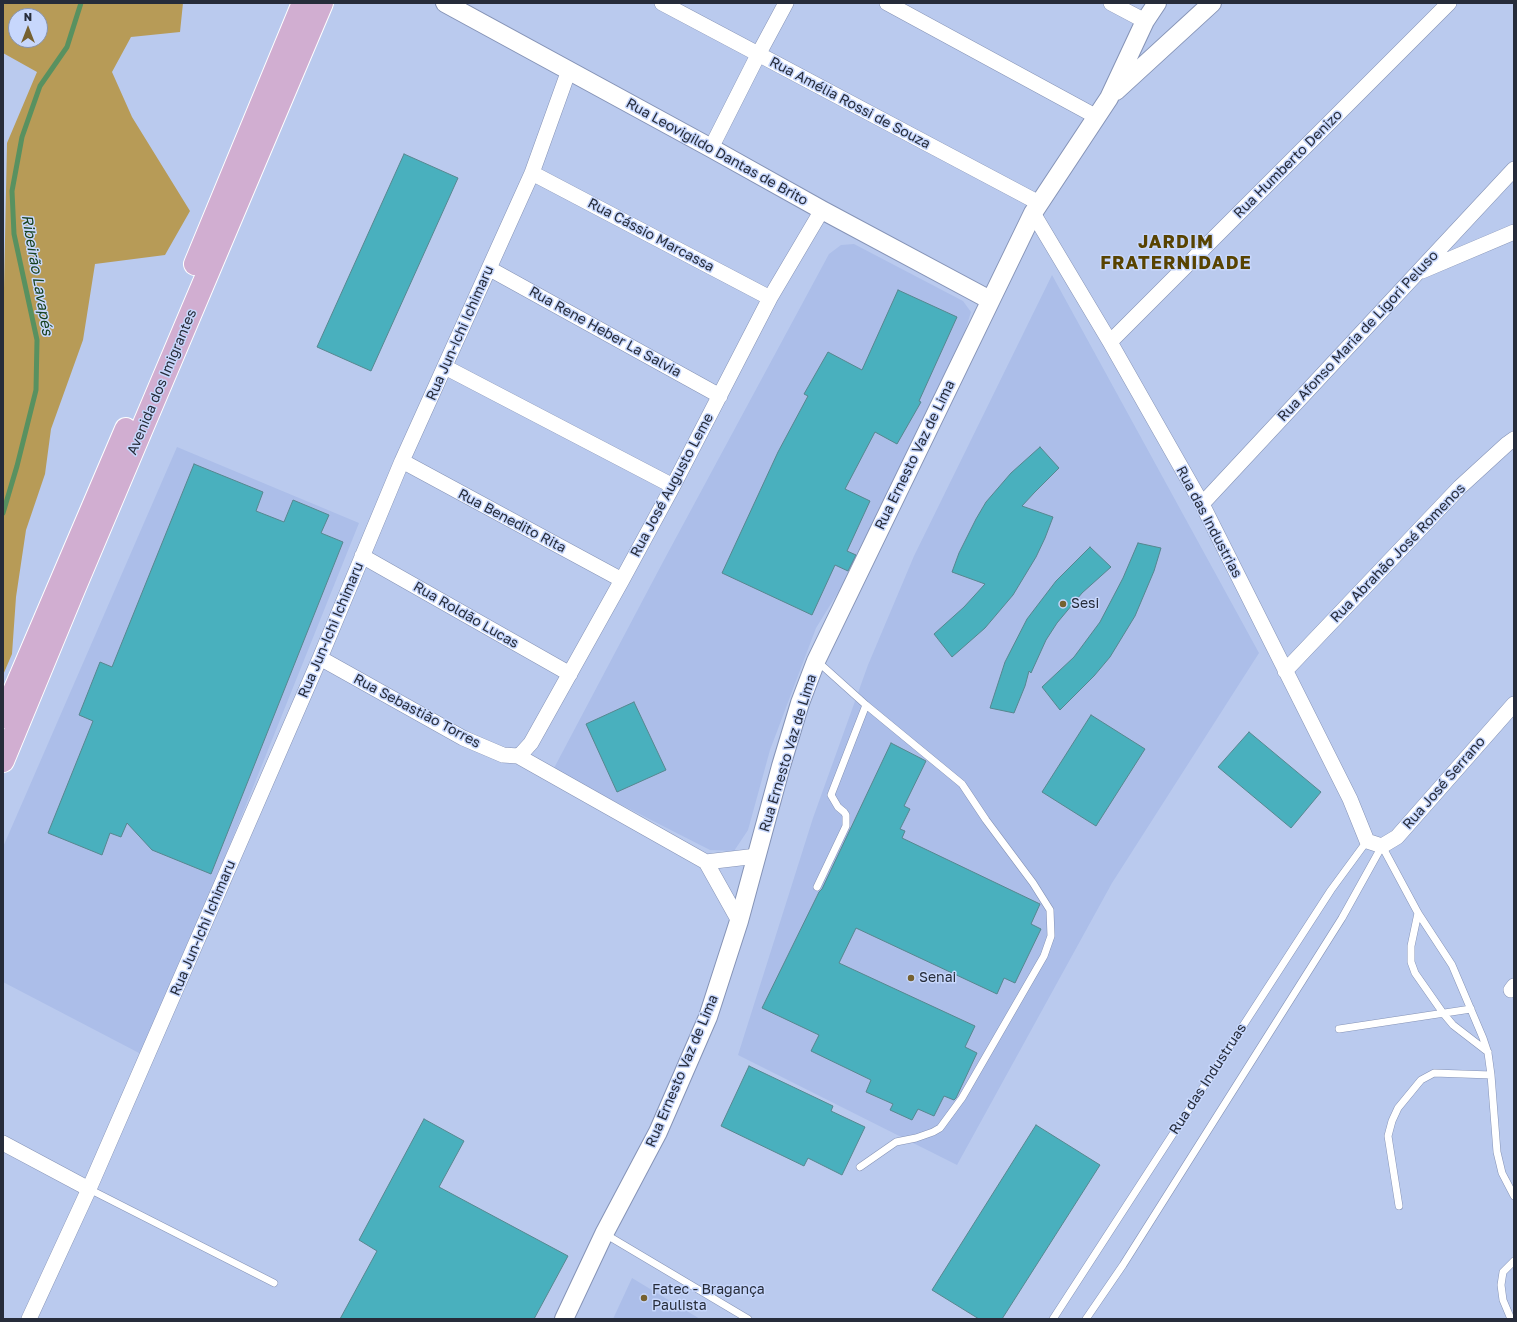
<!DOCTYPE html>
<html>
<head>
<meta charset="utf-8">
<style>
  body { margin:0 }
  #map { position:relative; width:1517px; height:1322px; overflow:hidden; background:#bacaee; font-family:"Golos Text",sans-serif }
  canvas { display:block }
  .frame { position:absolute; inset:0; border:4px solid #262c3a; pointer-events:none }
  .north { position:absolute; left:8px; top:8px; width:40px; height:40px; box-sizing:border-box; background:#c7d7fc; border:1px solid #8793ae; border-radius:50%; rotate:0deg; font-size:11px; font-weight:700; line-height:16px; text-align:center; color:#262c3a }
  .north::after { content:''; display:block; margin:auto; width:14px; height:18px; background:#766130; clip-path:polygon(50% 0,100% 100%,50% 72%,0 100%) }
</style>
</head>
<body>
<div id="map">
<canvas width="1517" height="1322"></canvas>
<div class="frame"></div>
<div class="north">N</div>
</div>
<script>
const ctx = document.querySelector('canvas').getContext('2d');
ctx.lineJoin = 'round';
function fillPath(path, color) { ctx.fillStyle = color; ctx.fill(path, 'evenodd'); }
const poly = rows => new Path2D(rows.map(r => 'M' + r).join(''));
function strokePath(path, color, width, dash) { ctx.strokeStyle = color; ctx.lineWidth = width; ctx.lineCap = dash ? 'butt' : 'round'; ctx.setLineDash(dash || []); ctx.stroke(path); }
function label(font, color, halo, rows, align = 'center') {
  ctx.font = font + ' "Golos Text",sans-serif'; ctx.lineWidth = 3; ctx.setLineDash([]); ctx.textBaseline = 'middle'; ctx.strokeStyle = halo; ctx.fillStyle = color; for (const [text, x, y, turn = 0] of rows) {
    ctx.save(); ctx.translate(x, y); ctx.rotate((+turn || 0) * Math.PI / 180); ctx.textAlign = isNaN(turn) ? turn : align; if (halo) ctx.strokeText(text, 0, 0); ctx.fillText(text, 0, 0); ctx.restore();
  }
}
fillPath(poly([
  [854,244,963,301,971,312,965,331,858,556,850,573,816,628,770,750,748,830,734,851,710,850,553,770,664,560,829,254,841,245],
  [1052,275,1259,653,1112,883,957,1165,738,1055,813,818,868,665,914,556],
  [177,447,359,523,219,872,141,1054,3,982,3,847],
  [632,1278,700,1319,613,1319]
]), '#acbee9');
fillPath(poly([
  [3,3,183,3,180,32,131,37,112,72,132,117,190,211,165,255,95,264,83,340,51,429,45,474,26,530,16,597,12,654,3,675,3,289,4,288,7,143,37,72,3,53],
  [16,16,40,16,40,40,16,40]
]), '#b79b57');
strokePath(poly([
  [3,513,17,466,36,390,37,340,14,234,12,191,22,137,40,86,67,47,81,3]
]), '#589160', 5);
const building = poly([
  [404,154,458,178,371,371,317,347,404,154],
  [898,290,957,317,919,401,921,402,897,444,875,432,845,489,870,501,847,551,856,555,848,571,835,565,812,615,722,573,778,452,808,396,804,394,828,352,862,370,898,290],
  [1040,447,1059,468,1034,493,1022,506,1053,517,1045,538,1036,557,1013,595,985,628,952,657,934,634,964,607,985,584,952,572,959,553,976,519,986,502,1011,473,1040,447],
  [194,464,263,492,256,511,284,522,293,500,329,515,321,533,343,542,211,874,152,850,127,823,121,837,110,833,102,855,48,833,93,721,79,715,100,662,112,667,194,464],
  [1138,543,1161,548,1154,571,1135,616,1110,657,1094,676,1060,710,1042,687,1074,657,1100,622,1123,578,1138,543],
  [1090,547,1111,567,1082,593,1057,623,1046,640,1031,673,1029,671,1025,686,1014,713,990,708,1005,662,1027,619,1056,581,1090,547],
  [634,702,666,770,617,792,586,724,634,702],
  [1091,715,1145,749,1096,826,1042,792,1091,715],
  [1249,732,1321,792,1291,828,1218,767,1249,732],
  [891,743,926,761,904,806,910,809,900,829,905,831,902,838,1040,904,1031,924,1041,929,1015,983,1004,978,997,994,856,928,839,963,975,1026,965,1047,977,1053,956,1098,954,1100,944,1096,934,1116,918,1109,912,1120,890,1110,893,1104,866,1092,871,1080,811,1051,819,1035,762,1008,819,892,822,889,891,743],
  [749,1066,833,1106,831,1111,865,1127,842,1175,808,1158,804,1166,721,1126,749,1066],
  [424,1119,464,1141,439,1187,568,1256,534,1319,340,1319,377,1251,359,1240,424,1119],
  [1036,1125,1100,1165,1002,1319,979,1319,932,1290,1036,1125]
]);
fillPath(building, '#49b0be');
strokePath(building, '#56878f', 1);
const service = poly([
  [817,661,866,705,962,784,986,820,1033,883,1050,910,1051,936,1044,956,962,1098,940,1128,933,1132,916,1138,896,1142,860,1167],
  [1382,846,1418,913,1452,965,1483,1038,1488,1053,1491,1075,1497,1152,1502,1173,1514,1196],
  [817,887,846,826,846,815,844,812,838,807,831,795,866,705],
  [1418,913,1411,946,1411,962,1415,973,1443,1013,1453,1025,1488,1052],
  [1339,1029,1471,1009],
  [89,1189,274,1283],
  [1399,1206,1388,1136,1392,1121,1398,1108,1421,1080,1434,1073,1491,1075],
  [605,1234,748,1319],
  [1053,1319,1331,890,1367,841],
  [1086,1319,1123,1265,1342,918,1382,846],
  [1511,1319,1503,1300,1501,1285,1503,1272,1514,1261]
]);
const minor = poly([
  [662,3,1039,203],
  [887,3,1097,117],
  [1111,3,1145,21],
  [711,148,758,55,786,3],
  [532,173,770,298],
  [1033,213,1110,342,1202,504,1350,799,1367,841,1382,846,1397,837,1514,704],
  [490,269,720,396],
  [1422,271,1514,232],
  [1110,342,1449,3],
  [445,367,673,486],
  [402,461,622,580],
  [1202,504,1514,169],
  [362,556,570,674],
  [320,658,463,738,503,755,518,756,522,753,531,743,622,580,673,486,770,298,822,210],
  [1285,671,1460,487,1507,444,1514,439],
  [518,756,706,862,739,921],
  [706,862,757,856],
  [1511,990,1514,986],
  [3,1143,89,1189],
  [29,1319,89,1189,320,658,402,461,532,173,569,70]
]);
const tertiary = poly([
  [445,3,711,148,822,210,990,300],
  [1116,91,1212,3],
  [564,1319,604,1234,658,1132,708,1017,739,921,781,766,800,703,816,661,1033,213,1109,98,1145,21,1157,3]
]);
const primary = poly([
  [195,264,303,3],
  [3,717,126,429],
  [3,761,75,587,322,3]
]);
strokePath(service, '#8593b6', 8);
strokePath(minor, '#8593b6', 16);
strokePath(tertiary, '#8593b6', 20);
strokePath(primary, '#fff', 24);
strokePath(service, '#fff', 7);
strokePath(minor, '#fff', 15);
strokePath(tertiary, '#fff', 18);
strokePath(primary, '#d1aed1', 22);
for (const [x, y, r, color] of [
  [1063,604,4,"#766130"],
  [911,978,4,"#766130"],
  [644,1298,4,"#766130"]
]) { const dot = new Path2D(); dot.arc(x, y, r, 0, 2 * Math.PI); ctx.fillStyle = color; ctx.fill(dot); strokePath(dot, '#c7d7fc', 1.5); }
label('14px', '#262c3a', '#c7d7fc', [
  ["Rua Amélia Rossi de Souza",850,103,28],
  ["Rua Leovigildo Dantas de Brito",717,152,29],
  ["Rua Humberto Denizo",1288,164,-45],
  ["Rua Cássio Marcassa",651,235,28],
  ["Rua Rene Heber La Salvia",605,332,29],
  ["Rua Jun-Ichi Ichimaru",460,333,-66],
  ["Rua Afonso Maria de Ligori Peluso",1358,336,-47],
  ["Avenida dos Imigrantes",162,382,-67],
  ["Rua Ernesto Vaz de Lima",915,455,-64],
  ["Rua José Augusto Leme",672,485,-62],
  ["Rua Benedito Rita",512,521,28],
  ["Rua das Industrias",1209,522,62],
  ["Rua Abrahão José Romenos",1398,553,-46],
  ["Rua Roldão Lucas",466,615,30],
  ["Rua Jun-Ichi Ichimaru",331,630,-67],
  ["Rua Sebastião Torres",417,711,28],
  ["Rua Ernesto Vaz de Lima",788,753,-73],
  ["Rua José Serrano",1444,783,-49],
  ["Rua Jun-Ichi Ichimaru",203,928,-67],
  ["Rua Ernesto Vaz de Lima",682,1071,-67],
  ["Rua das Industruas",1208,1079,-57]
]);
label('14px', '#262c3a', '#c7d7fc', [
  ["Sesi",1071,604],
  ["Senai",919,978],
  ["Fatec - Bragança",652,1290],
  ["Paulista",652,1306]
], 'left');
label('italic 15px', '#16401d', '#c7d7fc', [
  ["Ribeirão Lavapés",37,275,80]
]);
ctx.letterSpacing = '1px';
label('bold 18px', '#584301', '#c7d7fc', [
  ["JARDIM",1176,242],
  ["FRATERNIDADE",1176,263]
]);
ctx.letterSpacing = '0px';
</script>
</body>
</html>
